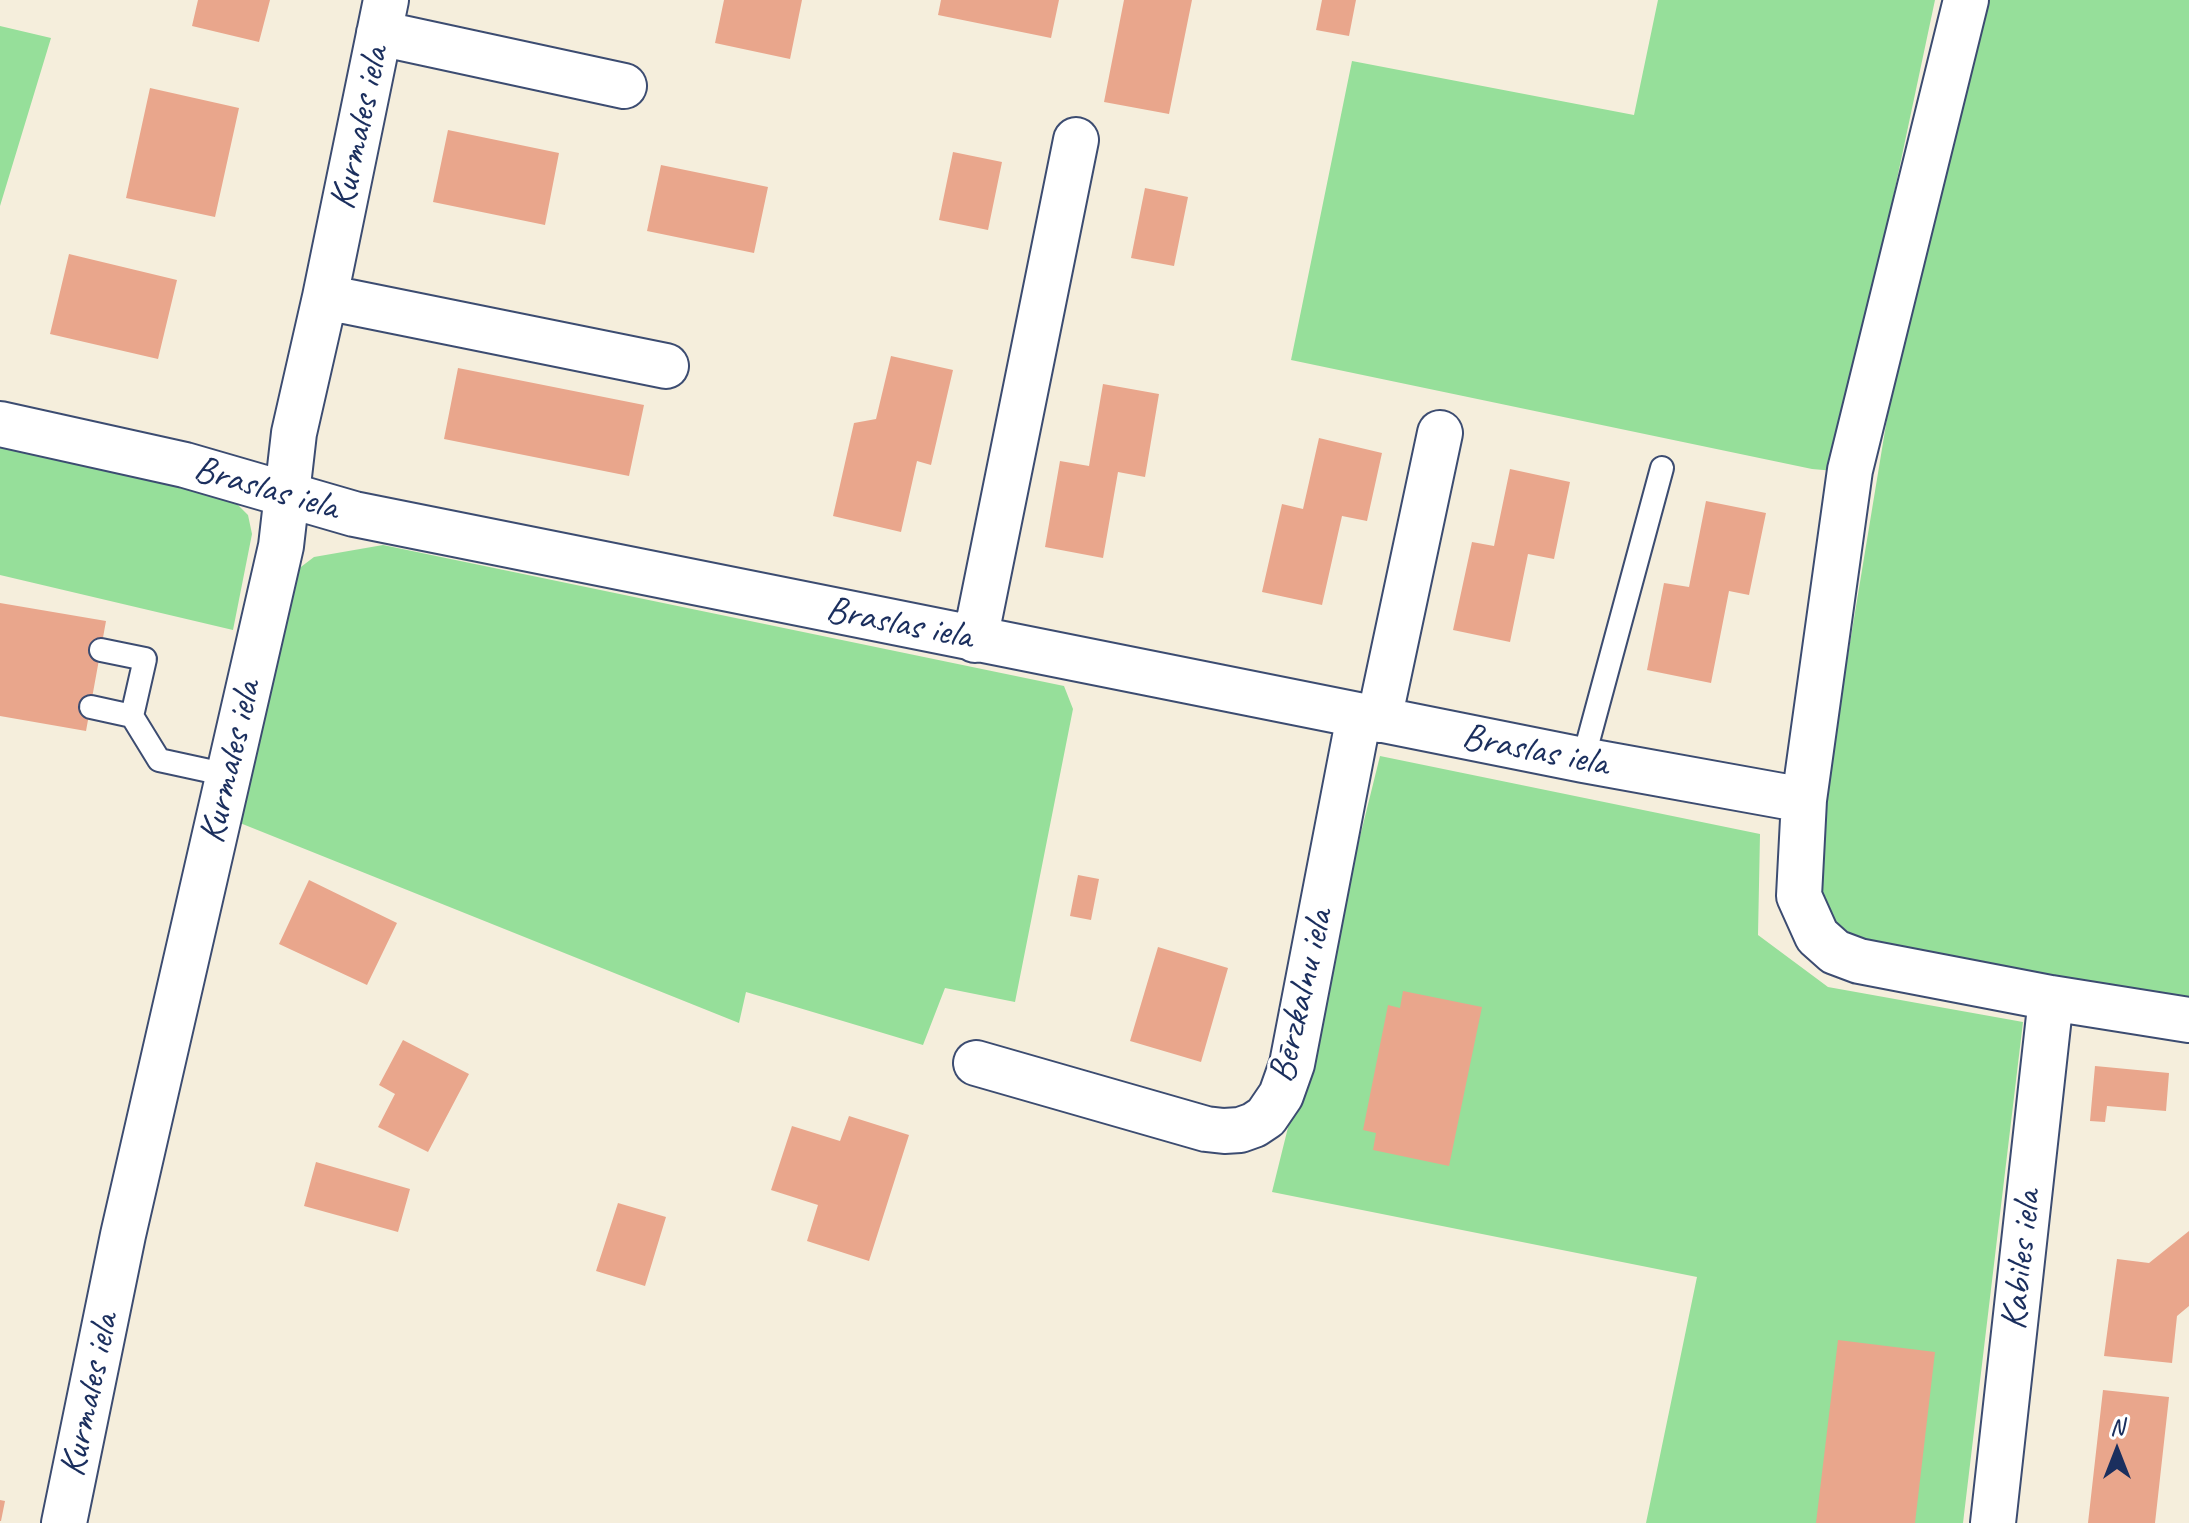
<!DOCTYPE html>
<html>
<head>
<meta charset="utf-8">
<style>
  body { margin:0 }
  #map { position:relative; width:2189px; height:1523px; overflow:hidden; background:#f5eedc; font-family:Caveat,sans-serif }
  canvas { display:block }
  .north { position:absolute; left:2077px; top:1411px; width:80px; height:80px; -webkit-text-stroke:6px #fff; paint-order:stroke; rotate:0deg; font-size:22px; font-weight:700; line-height:32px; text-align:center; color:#1b2f5e }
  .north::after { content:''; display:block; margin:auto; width:28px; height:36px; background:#1b2f5e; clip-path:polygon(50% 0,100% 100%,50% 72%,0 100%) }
</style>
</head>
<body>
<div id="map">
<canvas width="2189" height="1523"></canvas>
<div class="north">N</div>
</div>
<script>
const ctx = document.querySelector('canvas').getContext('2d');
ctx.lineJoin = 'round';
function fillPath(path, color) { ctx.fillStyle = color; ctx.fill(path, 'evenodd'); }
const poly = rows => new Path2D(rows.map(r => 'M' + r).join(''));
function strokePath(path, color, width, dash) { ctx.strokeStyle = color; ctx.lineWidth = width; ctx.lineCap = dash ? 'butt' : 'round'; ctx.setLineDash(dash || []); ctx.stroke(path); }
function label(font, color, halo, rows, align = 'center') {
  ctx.font = font + ' Caveat,sans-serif'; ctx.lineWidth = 6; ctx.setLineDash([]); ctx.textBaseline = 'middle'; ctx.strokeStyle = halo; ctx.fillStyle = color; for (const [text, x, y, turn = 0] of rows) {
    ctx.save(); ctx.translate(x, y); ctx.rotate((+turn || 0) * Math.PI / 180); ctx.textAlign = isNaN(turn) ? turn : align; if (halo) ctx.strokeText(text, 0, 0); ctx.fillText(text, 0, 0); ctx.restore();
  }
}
fillPath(poly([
  [1658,0,1935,0,1835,471,1812,469,1291,360,1352,61,1634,115],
  [1985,0,2189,0,2189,999,1871,949,1833,920,1812,873,1896,364],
  [0,26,51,38,0,206],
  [0,438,211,489,237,504,248,515,252,534,233,630,0,575],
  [383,545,1064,686,1073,709,1015,1002,945,988,923,1045,746,992,739,1023,240,823,289,576,314,557],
  [1380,756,1760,834,1758,935,1828,987,2023,1022,1963,1523,1646,1523,1697,1277,1272,1192]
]), '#96df9a');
fillPath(poly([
  [198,0,270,0,259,42,192,26],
  [724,0,802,0,790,59,715,43],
  [941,0,1059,0,1051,38,938,15],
  [1124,0,1192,0,1169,114,1104,102],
  [1322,0,1356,0,1349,36,1316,30],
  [150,88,239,108,215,217,126,198],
  [448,130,559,153,545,225,433,202],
  [953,152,1002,162,988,230,939,220],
  [661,165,768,187,754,253,647,231],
  [1145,188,1188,197,1174,266,1131,258],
  [69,254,177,280,158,359,50,334],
  [891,356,953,370,931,465,917,461,901,532,833,516,854,423,876,419],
  [458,368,644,405,629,476,444,439],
  [1103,384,1159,394,1145,477,1118,472,1103,558,1045,547,1060,461,1089,466],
  [1319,438,1382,453,1367,521,1342,516,1322,605,1262,592,1282,504,1303,509],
  [1510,469,1570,482,1554,559,1528,554,1510,642,1453,630,1472,542,1494,546],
  [1706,501,1766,513,1749,595,1729,591,1711,683,1647,670,1664,583,1689,587],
  [0,603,106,621,86,731,0,716],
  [1078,875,1099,879,1091,920,1070,916],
  [309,880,397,923,367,985,279,944],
  [1158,947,1228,968,1201,1062,1130,1041],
  [1403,991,1482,1007,1449,1166,1373,1150,1376,1133,1363,1130,1388,1005,1400,1008],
  [403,1040,469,1074,428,1152,378,1127,395,1094,379,1085],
  [2095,1066,2169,1073,2166,1111,2107,1106,2105,1122,2090,1121],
  [849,1116,909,1135,869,1261,807,1241,818,1205,771,1190,792,1126,840,1141],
  [316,1162,410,1189,398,1232,304,1206],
  [618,1203,666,1217,645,1286,596,1271],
  [2189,1231,2189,1306,2177,1316,2172,1363,2104,1356,2117,1259,2149,1263],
  [1838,1340,1935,1352,1915,1523,1816,1523],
  [2103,1390,2169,1397,2155,1523,2088,1523],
  [0,1500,5,1501,1,1521,0,1521]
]), '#e9a68c');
const lane = poly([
  [91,707,132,716,145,659,101,650],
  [132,716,159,760,228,775],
  [1583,760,1662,468]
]);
const street = poly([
  [1966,0,1850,470,1804,800,1799,896,1817,936,1835,952,1859,961,2051,998,2189,1020],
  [379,33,624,86],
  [325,297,666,366],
  [0,424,185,465,354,514,1583,760,1804,800],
  [975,640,1076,140],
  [1379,720,1440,433],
  [976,1063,1206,1129,1224,1131,1240,1130,1254,1125,1266,1117,1281,1095,1292,1064,1359,716],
  [64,1523,123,1235,281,546,294,433,325,297,386,0],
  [1993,1523,2051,998]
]);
strokePath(lane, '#3c4c71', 26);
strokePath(street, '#3c4c71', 48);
strokePath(lane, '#fff', 22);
strokePath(street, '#fff', 44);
label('38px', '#1b2f5e', '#fff', [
  ["Kurmales iela",360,128,-78],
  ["Braslas iela",266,489,16],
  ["Braslas iela",899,624,11],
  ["Braslas iela",1535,751,11],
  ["Kurmales iela",231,762,-77],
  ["Bērzkalnu iela",1302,996,-77],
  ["Kabiles iela",2022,1260,-84],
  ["Kurmales iela",90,1395,-78]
]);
</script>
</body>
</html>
